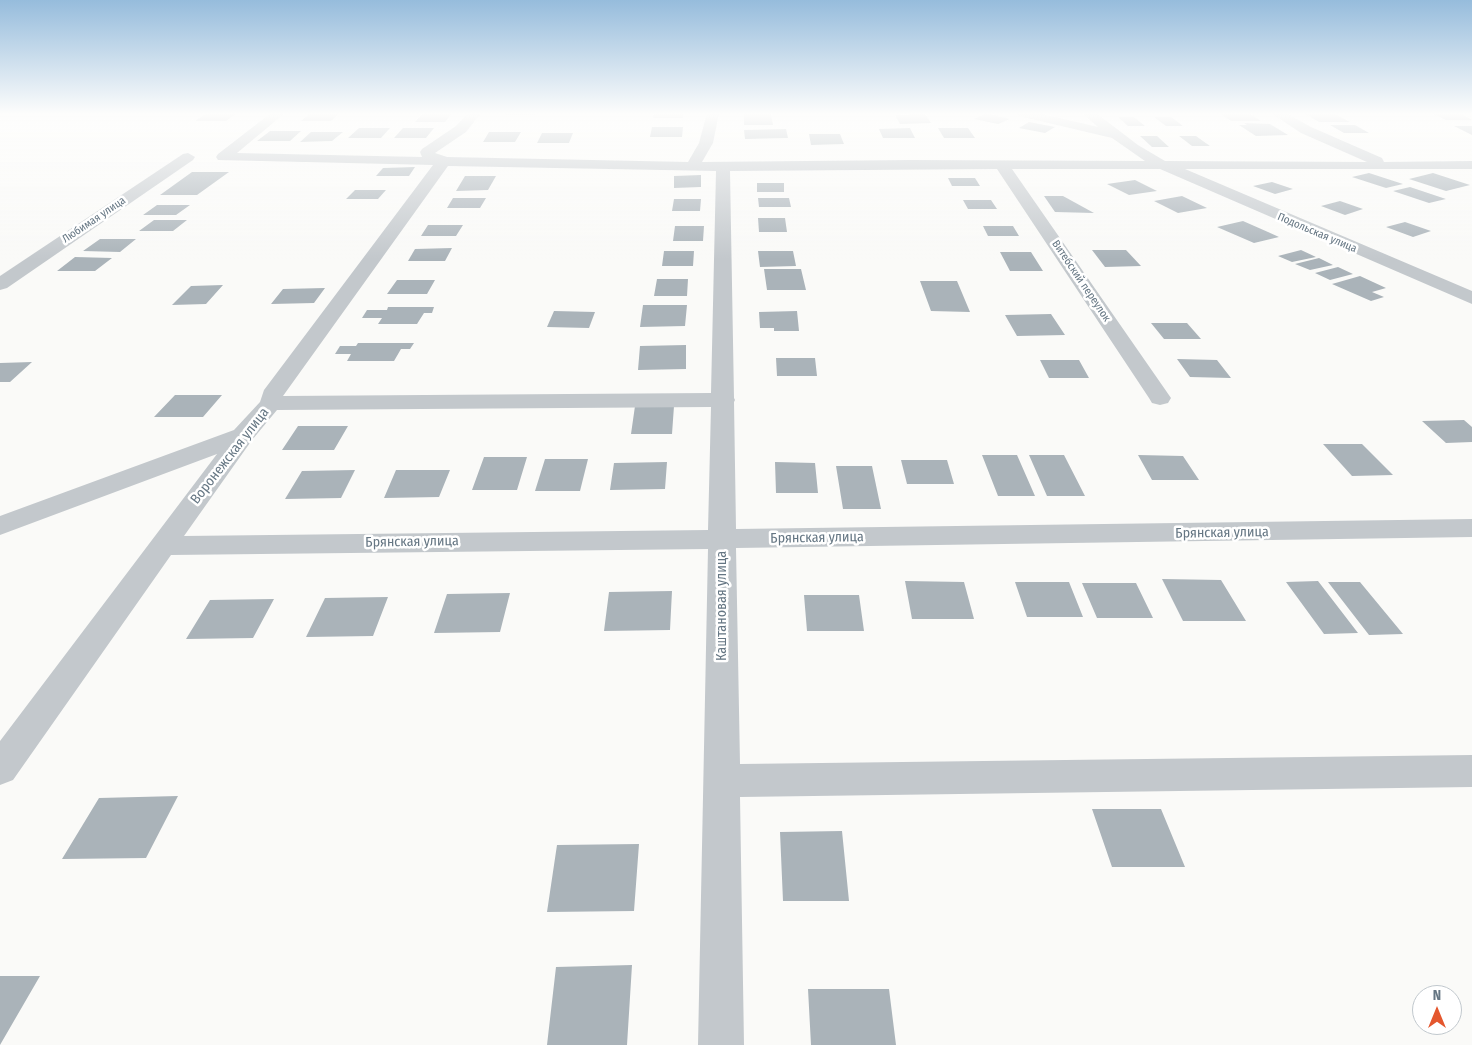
<!DOCTYPE html>
<html>
<head>
<meta charset="utf-8">
<style>
  body { margin:0 }
  #map { position:relative; width:1472px; height:1045px; overflow:hidden; background:#fafaf8; font-family:"Fira Sans Condensed",sans-serif }
  canvas { display:block }
  .north { position:absolute; left:1412px; top:985px; width:50px; height:50px; box-sizing:border-box; background:#fff; border:1px solid #c1c8cd; border-radius:50%; rotate:0deg; font-size:14px; font-weight:700; line-height:20px; text-align:center; color:#657683 }
  .north::after { content:''; display:block; margin:auto; width:18px; height:22px; background:#e4572e; clip-path:polygon(50% 0,100% 100%,50% 72%,0 100%) }
</style>
</head>
<body>
<div id="map">
<canvas width="1472" height="1045"></canvas>
<div class="north">N</div>
</div>
<script>
const ctx = document.querySelector('canvas').getContext('2d');
ctx.lineJoin = 'round';
function fillPath(path, color) { ctx.fillStyle = color; ctx.fill(path, 'evenodd'); }
const poly = rows => new Path2D(rows.map(r => 'M' + r).join(''));
function label(font, color, halo, rows, align = 'center') {
  ctx.font = font + ' "Fira Sans Condensed",sans-serif'; ctx.lineWidth = 5; ctx.setLineDash([]); ctx.textBaseline = 'middle'; ctx.strokeStyle = halo; ctx.fillStyle = color; for (const [text, x, y, turn = 0] of rows) {
    ctx.save(); ctx.translate(x, y); ctx.rotate((+turn || 0) * Math.PI / 180); ctx.textAlign = isNaN(turn) ? turn : align; if (halo) ctx.strokeText(text, 0, 0); ctx.fillText(text, 0, 0); ctx.restore();
  }
}
fillPath(poly([
  [207,113,237,113,226,121,195,121],
  [310,113,340,113,331,121,301,121],
  [423,113,452,113,445,122,415,122],
  [507,113,537,113,536,115,506,115],
  [654,113,683,113,683,118,653,118],
  [744,113,771,113,773,125,744,125],
  [986,113,1010,119,998,124,974,119],
  [1219,113,1249,113,1261,121,1231,121],
  [1304,113,1333,113,1350,122,1319,122],
  [1431,113,1460,113,1472,120,1446,120],
  [925,114,931,123,900,124,895,115],
  [1118,117,1134,117,1145,126,1128,126],
  [1154,117,1171,117,1183,126,1166,126],
  [1029,122,1055,127,1045,133,1019,128],
  [1244,123,1270,124,1288,135,1256,136,1239,125,1247,125],
  [1330,125,1355,125,1369,133,1344,133],
  [1454,126,1472,126,1472,135],
  [652,127,683,127,682,137,650,137],
  [359,128,390,128,381,138,348,138],
  [403,128,434,128,426,138,394,138],
  [910,128,915,138,883,138,879,129],
  [938,128,968,128,975,138,944,138],
  [786,129,788,138,745,139,744,130],
  [270,131,301,131,290,141,257,141],
  [311,132,343,132,332,141,300,142],
  [489,132,521,132,515,142,483,142],
  [542,133,573,133,569,143,537,143],
  [809,134,840,134,844,144,811,145],
  [1140,136,1157,136,1169,147,1152,147],
  [1179,136,1196,136,1210,146,1192,146],
  [415,167,409,176,376,176,383,168],
  [192,172,229,172,197,195,160,195],
  [1369,173,1403,184,1386,188,1352,177],
  [1433,173,1470,185,1446,191,1409,179],
  [701,175,701,187,674,188,674,176],
  [465,176,496,176,488,190,456,191],
  [948,178,975,178,980,186,952,186],
  [1135,180,1157,191,1129,195,1107,184],
  [1272,182,1293,189,1275,194,1253,186],
  [757,183,784,183,784,192,757,192],
  [1410,187,1446,199,1429,203,1393,191],
  [355,190,386,190,378,199,346,199],
  [1044,196,1063,196,1094,213,1055,212],
  [1182,196,1207,208,1178,213,1154,201],
  [453,198,486,198,480,208,447,208],
  [758,198,789,198,791,207,759,207],
  [674,199,701,199,700,211,672,211],
  [963,200,991,200,997,209,968,209],
  [1340,201,1363,209,1345,215,1321,206],
  [157,205,190,205,176,215,143,215],
  [758,218,785,218,787,232,759,232],
  [154,220,187,220,173,231,139,231],
  [1243,221,1268,232,1279,237,1254,243,1217,227],
  [1405,222,1431,231,1413,237,1386,227],
  [428,225,463,225,456,236,421,236],
  [675,226,704,226,703,241,673,241],
  [983,226,1013,226,1019,236,988,236],
  [100,239,136,239,120,252,83,251],
  [452,248,445,261,408,261,415,249],
  [1092,250,1126,250,1141,266,1105,267],
  [1301,250,1316,257,1292,262,1278,256],
  [664,251,694,251,693,266,662,266],
  [758,251,793,251,796,266,760,267],
  [1000,252,1031,252,1043,271,1010,271],
  [75,257,112,258,95,271,57,271],
  [1319,258,1333,265,1310,270,1295,264],
  [1338,267,1353,274,1330,280,1315,273],
  [764,269,801,269,806,290,767,290],
  [1360,276,1386,288,1372,292,1384,297,1371,301,1332,284],
  [657,279,688,279,687,296,654,296],
  [397,280,435,280,427,294,387,294],
  [920,281,957,281,970,312,931,311],
  [223,285,206,304,172,305,191,286],
  [325,288,314,303,271,304,283,289],
  [643,305,687,305,685,326,640,327],
  [388,307,434,307,432,313,424,313,417,324,378,324,382,318,362,318,367,310,387,310],
  [554,311,595,312,589,328,547,327],
  [797,311,799,331,774,331,774,328,760,328,759,312],
  [1051,314,1065,335,1017,336,1005,315],
  [1151,323,1187,323,1201,339,1164,339],
  [358,343,414,343,410,349,401,349,394,361,347,361,351,354,335,354,340,346,356,346],
  [686,345,686,369,638,370,640,346],
  [776,358,815,358,817,376,777,376],
  [1177,359,1217,360,1231,378,1190,377],
  [1040,360,1079,360,1089,378,1049,378],
  [32,362,10,382,0,382,0,363],
  [175,395,222,395,203,417,154,417],
  [635,406,674,406,672,434,631,434],
  [1464,420,1472,427,1472,442,1446,443,1422,421],
  [298,426,348,426,334,450,282,450],
  [1323,444,1362,444,1393,475,1352,476],
  [982,455,1017,455,1035,496,998,496],
  [1029,455,1064,455,1085,496,1047,496],
  [1138,455,1183,456,1199,480,1152,480],
  [484,457,527,457,517,490,472,490],
  [545,459,588,459,580,491,535,491],
  [901,460,947,460,954,484,907,484],
  [667,462,665,489,610,490,614,463],
  [775,462,815,463,818,493,776,493],
  [836,466,872,466,881,509,843,509],
  [355,470,341,498,285,499,302,471],
  [396,470,450,470,439,497,384,498],
  [1162,579,1221,580,1246,621,1183,621],
  [905,581,964,582,974,619,912,619],
  [1318,581,1358,633,1324,634,1286,582],
  [1015,582,1069,582,1083,617,1027,617],
  [1328,582,1360,582,1403,634,1369,635],
  [1082,583,1136,583,1153,618,1097,618],
  [672,591,670,630,604,631,609,592],
  [510,593,500,632,434,633,447,594],
  [804,595,859,595,864,631,807,631],
  [388,597,373,636,306,637,325,598],
  [274,599,253,638,186,639,210,600],
  [178,796,146,858,62,859,99,798],
  [1092,809,1161,809,1185,867,1112,867],
  [842,831,849,901,783,901,780,832],
  [639,844,634,911,547,912,557,845],
  [632,965,627,1045,547,1045,556,967],
  [0,976,40,976,0,1045],
  [808,989,889,989,896,1045,811,1045]
]), '#aab3b9');
fillPath(poly([
  [271,113,285,113,237,153,422,157,420,152,422,149,456,126,468,113,481,113,466,132,435,153,447,157,688,162,699,143,707,113,719,113,713,143,702,162,911,160,1145,161,1112,138,1019,116,1017,113,1038,113,1098,127,1082,113,1096,113,1138,145,1165,161,1367,162,1301,133,1271,113,1286,113,1311,127,1382,158,1384,162,1472,161,1472,169,1185,169,1472,291,1472,304,1160,169,1012,169,1171,398,1168,403,1160,405,1152,403,1149,398,997,169,730,171,734,398,735,400,734,402,736,529,1472,519,1472,537,736,548,740,764,1472,755,1472,787,740,797,744,1045,698,1045,708,549,171,555,13,780,0,785,0,741,217,454,0,535,0,516,234,430,260,402,264,390,433,165,218,160,216,157,218,154,271,113],
  [448,166,716,171,711,393,283,396,448,166],
  [711,407,708,530,184,536,252,440,277,410,711,407],
  [188,153,195,157,193,160,7,288,0,290,0,276,183,154,188,153]
]), '#c3c8cc');
const sky = ctx.createLinearGradient(0, 0, 0, 259);
sky.addColorStop(0, '#96bcdc');
sky.addColorStop(0.44, '#fdfdfc');
sky.addColorStop(1, '#fdfdfc00');
ctx.fillStyle = sky;
ctx.fillRect(0, 0, 1472, 259);
label('11px', '#657683', '#fff', [
  ["Любимая улица",94,220,-34],
  ["Подольская улица",1317,233,23],
  ["Витебский переулок",1081,281,56]
]);
label('14px', '#657683', '#fff', [
  ["Воронежская улица",230,456,-52],
  ["Брянская улица",1222,533,-1],
  ["Брянская улица",817,538,-1],
  ["Брянская улица",412,542,-1],
  ["Каштановая улица",722,606,-90]
]);
</script>
</body>
</html>
